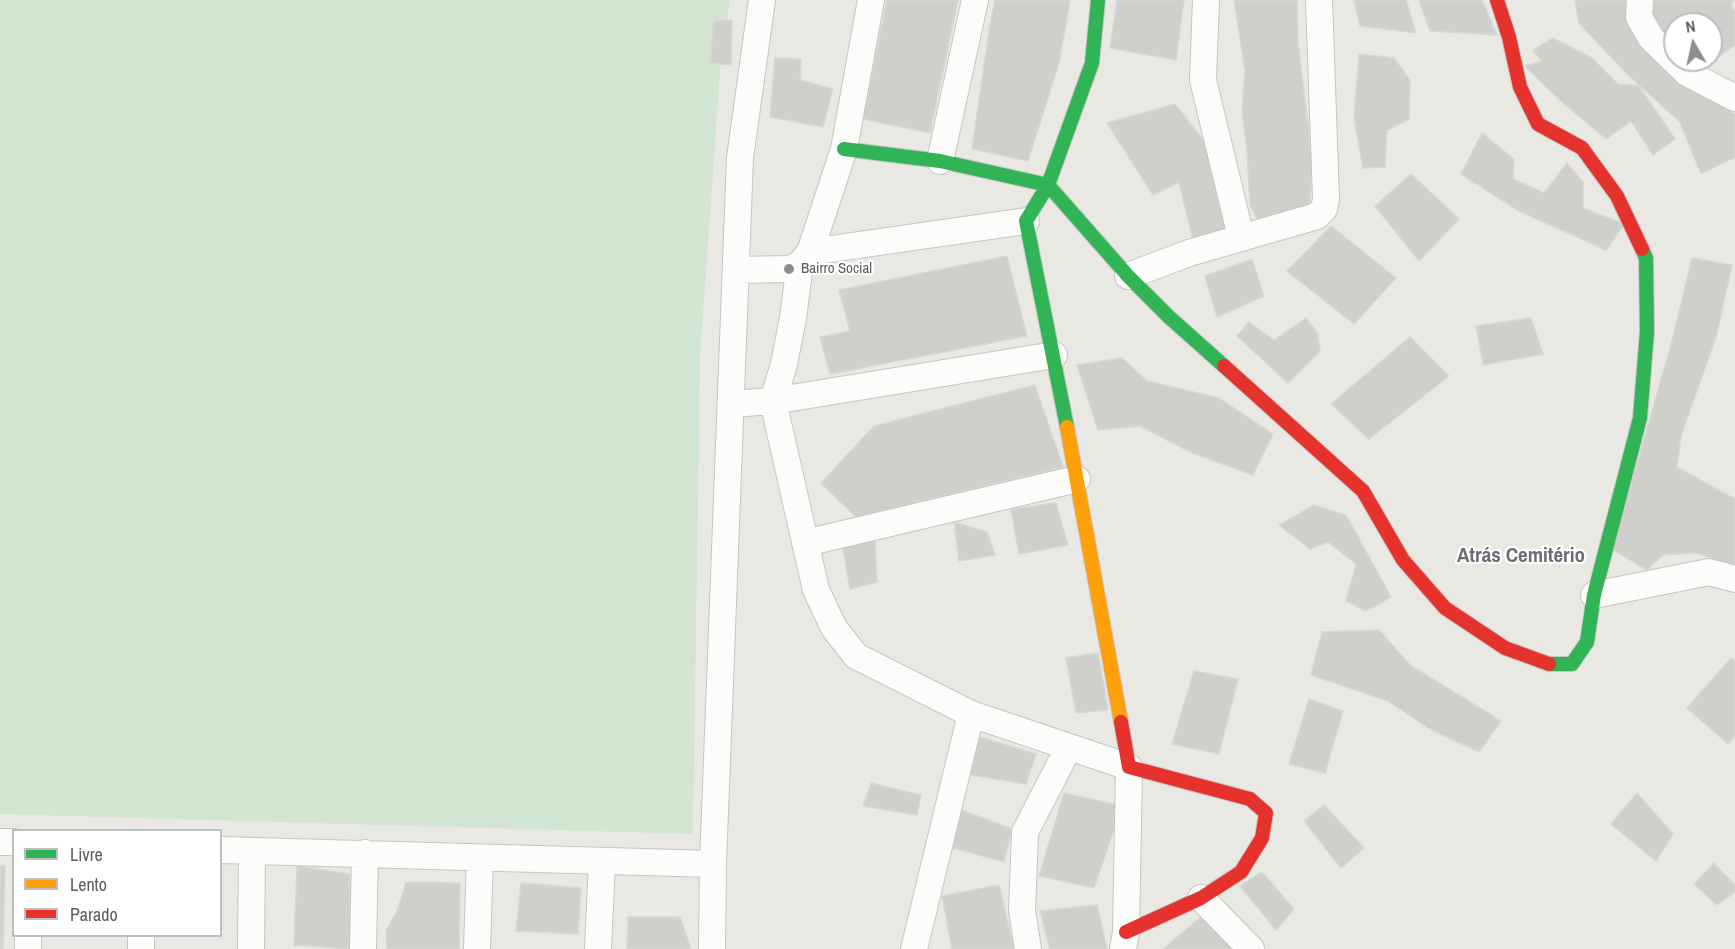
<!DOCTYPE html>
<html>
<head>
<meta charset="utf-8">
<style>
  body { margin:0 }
  #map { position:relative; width:1735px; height:949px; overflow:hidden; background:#e9e8e3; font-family:"Archivo Narrow",sans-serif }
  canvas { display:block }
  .legend { position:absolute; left:12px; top:829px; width:210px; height:108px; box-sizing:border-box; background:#fff; border:2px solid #bdbec0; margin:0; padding:8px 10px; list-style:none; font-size:18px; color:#595c61 }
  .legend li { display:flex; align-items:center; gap:12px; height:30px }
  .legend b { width:30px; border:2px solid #bdbec0 }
  .north { position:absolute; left:1663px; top:12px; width:60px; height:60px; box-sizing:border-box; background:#fff; border:2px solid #bdbec0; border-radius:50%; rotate:351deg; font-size:16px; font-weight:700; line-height:24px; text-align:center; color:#595c61 }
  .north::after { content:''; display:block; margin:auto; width:21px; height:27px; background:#8b8d8e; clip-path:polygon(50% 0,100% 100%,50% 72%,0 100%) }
</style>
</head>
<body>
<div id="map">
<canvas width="1735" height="949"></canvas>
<ul class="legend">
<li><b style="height:8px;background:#30b455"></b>Livre</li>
<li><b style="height:8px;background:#ff9f0a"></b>Lento</li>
<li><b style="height:8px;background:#e5322d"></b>Parado</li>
</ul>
<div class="north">N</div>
</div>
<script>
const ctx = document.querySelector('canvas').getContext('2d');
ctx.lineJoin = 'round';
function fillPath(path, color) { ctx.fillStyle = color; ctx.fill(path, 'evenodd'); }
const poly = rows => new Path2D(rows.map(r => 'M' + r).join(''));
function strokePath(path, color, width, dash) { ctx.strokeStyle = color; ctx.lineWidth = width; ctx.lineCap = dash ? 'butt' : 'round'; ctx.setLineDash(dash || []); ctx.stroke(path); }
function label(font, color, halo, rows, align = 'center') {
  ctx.font = font + ' "Archivo Narrow",sans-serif'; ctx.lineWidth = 4.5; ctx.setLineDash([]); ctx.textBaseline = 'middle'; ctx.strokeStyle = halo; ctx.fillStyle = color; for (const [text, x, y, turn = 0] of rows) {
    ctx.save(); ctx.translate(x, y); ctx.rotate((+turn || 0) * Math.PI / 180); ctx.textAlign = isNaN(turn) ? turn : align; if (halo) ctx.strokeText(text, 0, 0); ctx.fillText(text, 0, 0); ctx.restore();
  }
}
fillPath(poly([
  [0,0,730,0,721,58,700,356,693,834,0,814]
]), '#d1e5d0');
const building = poly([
  [887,0,958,0,930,133,863,119,887,0],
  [995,0,1070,0,1059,63,1028,161,972,149,989,31,995,0],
  [1117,0,1184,0,1176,60,1110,48,1117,0],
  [1234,0,1297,0,1298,43,1312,156,1309,217,1260,224,1250,205,1247,151,1242,111,1245,71,1234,0],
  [1354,0,1406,0,1416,33,1360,26,1354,0],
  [1419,0,1482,0,1497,35,1430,31,1419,0],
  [1575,0,1626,0,1628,20,1666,62,1735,115,1735,157,1701,174,1680,122,1626,73,1579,23,1575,0],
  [1654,0,1734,0,1731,5,1735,12,1735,45,1698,71,1688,60,1711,60,1711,24,1675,24,1675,45,1645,12,1654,0],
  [732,20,731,65,710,63,714,21,732,20],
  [1553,38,1592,58,1618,84,1639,86,1675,139,1653,155,1631,121,1606,139,1564,104,1525,66,1542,61,1533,50,1553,38],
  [1359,54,1394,58,1410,80,1409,119,1387,130,1385,167,1363,168,1354,118,1359,54],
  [775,58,801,59,800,80,833,89,823,127,770,117,775,58],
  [1175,104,1223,165,1231,230,1193,240,1179,182,1153,195,1107,123,1175,104],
  [1482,133,1514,159,1513,179,1544,193,1567,163,1583,182,1583,208,1624,224,1606,250,1519,211,1461,174,1482,133],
  [1411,174,1459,219,1419,261,1375,206,1411,174],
  [1331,226,1396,278,1354,324,1287,271,1331,226],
  [1007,256,1027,336,830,374,820,337,850,331,839,290,1007,256],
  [1692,258,1732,265,1716,337,1681,436,1677,467,1735,499,1735,567,1697,553,1663,555,1647,570,1612,549,1670,349,1692,258],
  [1252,259,1264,296,1217,317,1205,276,1252,259],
  [1306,318,1318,334,1320,351,1288,383,1237,336,1249,322,1274,340,1306,318],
  [1531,318,1543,354,1483,365,1476,326,1531,318],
  [1410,337,1449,376,1369,439,1331,404,1410,337],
  [1122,358,1147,381,1219,398,1273,434,1253,475,1192,453,1140,426,1098,430,1077,365,1122,358],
  [1035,385,1063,467,856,517,821,483,874,426,1035,385],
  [1056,503,1068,545,1019,554,1011,509,1056,503],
  [1314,505,1346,515,1391,597,1366,611,1346,601,1356,564,1328,542,1310,549,1279,525,1314,505],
  [954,522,987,532,995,555,959,561,954,522],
  [875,539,877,582,850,589,843,548,875,539],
  [1379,630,1410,665,1501,721,1479,752,1430,729,1388,701,1311,675,1322,632,1379,630],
  [1098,653,1108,710,1076,713,1066,658,1098,653],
  [1731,658,1735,661,1735,736,1728,744,1687,708,1731,658],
  [1194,671,1238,679,1219,754,1172,744,1194,671],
  [1309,699,1343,711,1325,773,1289,764,1309,699],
  [980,737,1036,754,1026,784,965,774,980,737],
  [871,783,921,795,917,815,863,806,871,783],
  [1064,793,1122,806,1094,888,1039,876,1064,793],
  [1637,793,1673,834,1656,861,1611,824,1637,793],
  [1324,805,1364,848,1341,868,1304,821,1324,805],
  [959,809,1012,829,1004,862,947,846,959,809],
  [1714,863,1735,885,1735,892,1717,905,1694,884,1714,863],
  [0,866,5,866,3,949,0,949,0,866],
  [297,866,350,874,350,949,294,945,297,866],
  [1262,872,1294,909,1276,930,1240,886,1262,872],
  [406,882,460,883,459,949,387,949,386,931,398,909,406,882],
  [521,883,581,888,578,934,516,931,521,883],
  [999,885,1014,949,952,949,942,896,999,885],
  [1097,905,1107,949,1050,949,1040,911,1097,905],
  [628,917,680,917,691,949,627,949,628,917],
  [1201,917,1237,949,1163,949,1201,917]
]);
fillPath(building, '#cfcfcc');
strokePath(building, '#d8d7d2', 1.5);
const street = poly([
  [1206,0,1203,80,1241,237],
  [1640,0,1639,17,1651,38,1687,73,1735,98],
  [940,161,975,0],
  [810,252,1026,221],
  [800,264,793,318,784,364,773,401,816,590,834,628,856,656,971,714,1129,767,1126,932,1123,949],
  [736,270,789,269,800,264,810,252,844,149,871,0],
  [1128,276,1189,253,1317,216,1324,209,1326,199,1319,0],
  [731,404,773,401,1054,355],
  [805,543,1077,479],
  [1594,595,1709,572,1735,579],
  [0,842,14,842],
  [220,850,713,864],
  [1201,898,1251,949],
  [28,949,28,936],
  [141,949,141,936],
  [251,949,252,852],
  [363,949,365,853],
  [477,949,480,858],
  [598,949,602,862],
  [712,949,713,864,740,158,762,0],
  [914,949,971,714],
  [1028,949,1022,910,1025,832,1069,747]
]);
const fast = poly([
  [1098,0,1092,63,1048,185,1128,276,1169,317,1224,366],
  [844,149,940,161,1048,185,1026,221,1067,427],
  [1549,664,1572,664,1587,642,1594,595,1640,418,1647,332,1646,258,1642,249]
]);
const slow = poly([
  [1067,427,1121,722]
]);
const jam = poly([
  [1497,0,1509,37,1520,87,1538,124,1582,148,1617,196,1642,249],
  [1224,366,1363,491,1403,560,1445,608,1505,648,1549,664],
  [1121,722,1129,767,1250,799,1266,813,1262,838,1241,872,1201,898,1126,932]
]);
strokePath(street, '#c5c5c4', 28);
strokePath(fast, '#c6c6c5', 16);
strokePath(slow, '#c6c6c5', 16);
strokePath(jam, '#c6c6c5', 16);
strokePath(street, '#fcfcfb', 26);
strokePath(fast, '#30b455', 14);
strokePath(slow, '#ff9f0a', 14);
strokePath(jam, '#e5322d', 14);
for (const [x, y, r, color] of [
  [789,269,6,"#8b8d8e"]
]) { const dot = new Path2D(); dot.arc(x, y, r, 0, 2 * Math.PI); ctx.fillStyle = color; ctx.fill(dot); strokePath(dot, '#fff', 2); }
label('15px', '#595c61', '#fff', [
  ["Bairro Social",801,269]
], 'left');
label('bold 21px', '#6a6e73', '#fff', [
  ["Atrás Cemitério",1521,556]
]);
</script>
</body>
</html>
